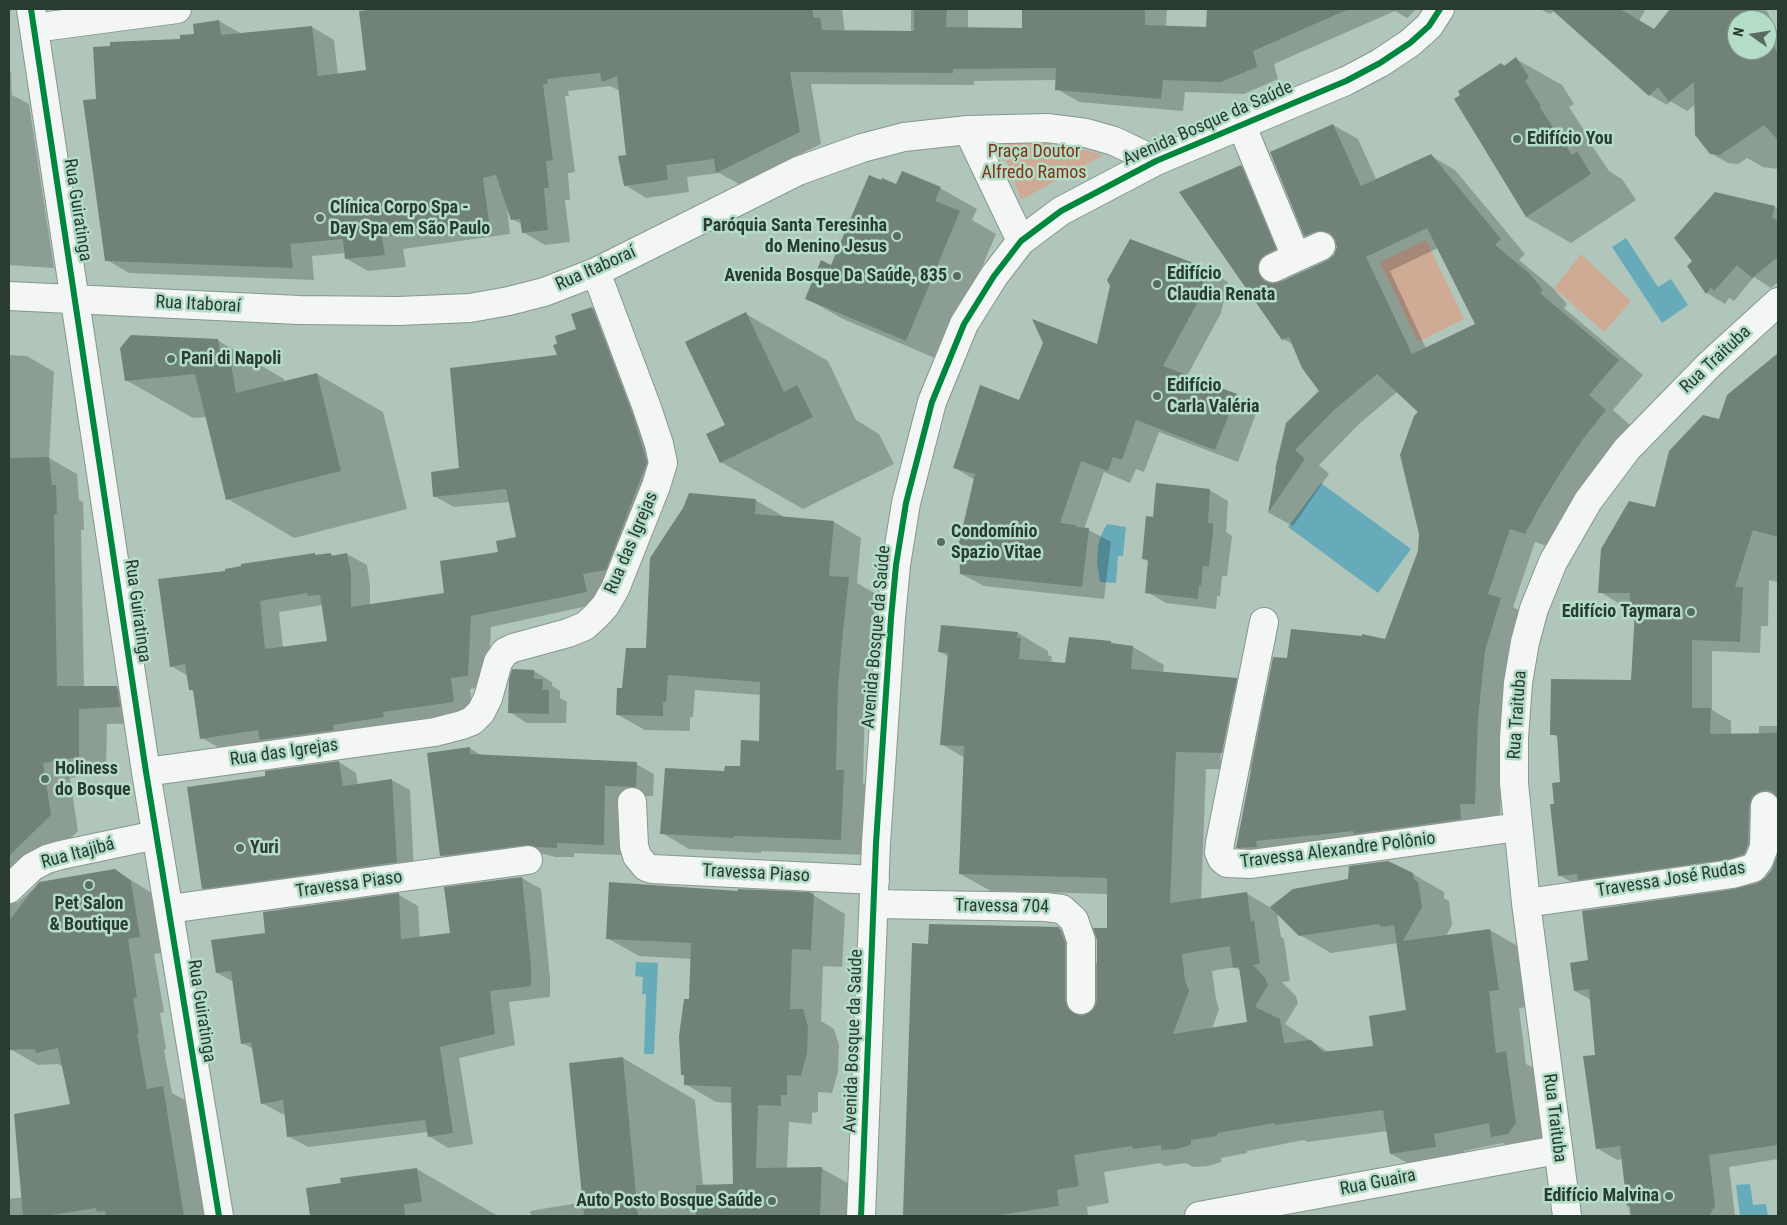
<!DOCTYPE html>
<html>
<head>
<meta charset="utf-8">
<style>
  body { margin:0 }
  #map { position:relative; width:1787px; height:1225px; overflow:hidden; background:#b0c6ba; font-family:"Roboto Condensed",sans-serif }
  canvas { display:block }
  .frame { position:absolute; inset:0; border:10px solid #2a3b32; pointer-events:none }
  .north { position:absolute; left:1727px; top:10px; width:50px; height:50px; box-sizing:border-box; background:#b3ddc6; border:1px solid #7c9c8b; border-radius:50%; rotate:283deg; font-size:14px; font-weight:700; line-height:20px; text-align:center; color:#2a3b32 }
  .north::after { content:''; display:block; margin:auto; width:18px; height:22px; background:#596c62; clip-path:polygon(50% 0,100% 100%,50% 72%,0 100%) }
</style>
</head>
<body>
<div id="map">
<canvas width="1787" height="1225"></canvas>
<div class="frame"></div>
<div class="north">N</div>
</div>
<script>
const ctx = document.querySelector('canvas').getContext('2d');
ctx.lineJoin = 'round';
function fillPath(path, color) { ctx.fillStyle = color; ctx.fill(path, 'evenodd'); }
const poly = rows => new Path2D(rows.map(r => 'M' + r).join(''));
function strokePath(path, color, width, dash) { ctx.strokeStyle = color; ctx.lineWidth = width; ctx.lineCap = dash ? 'butt' : 'round'; ctx.setLineDash(dash || []); ctx.stroke(path); }
function label(font, color, halo, rows, align = 'center') {
  ctx.font = font + ' "Roboto Condensed",sans-serif'; ctx.lineWidth = 5; ctx.setLineDash([]); ctx.textBaseline = 'middle'; ctx.strokeStyle = halo; ctx.fillStyle = color; for (const [text, x, y, turn = 0] of rows) {
    ctx.save(); ctx.translate(x, y); ctx.rotate((+turn || 0) * Math.PI / 180); ctx.textAlign = isNaN(turn) ? turn : align; if (halo) ctx.strokeText(text, 0, 0); ctx.fillText(text, 0, 0); ctx.restore();
  }
}
fillPath(poly([
  [996,133,1042,138,1103,155,1021,200],
  [1426,240,1464,319,1418,342,1380,262],
  [1581,254,1631,301,1604,332,1554,288]
]), '#cfab95');
fillPath(poly([
  [1626,238,1658,287,1671,279,1688,305,1662,323,1612,247],
  [1321,483,1411,549,1378,593,1288,527],
  [1107,524,1126,527,1123,556,1118,556,1116,583,1100,582,1097,563,1098,546,1101,535],
  [636,962,658,963,654,1054,644,1054,646,994,642,994,643,977,635,976],
  [1750,1184,1753,1205,1766,1204,1768,1216,1740,1216,1736,1185]
]), '#67abba');
fillPath(poly([
  [384,9,842,9,845,32,911,32,911,9,968,9,968,29,1023,29,1023,9,1167,9,1166,27,1207,28,1208,9,1416,9,1407,18,1395,11,1274,64,1278,79,1244,94,1185,92,1183,111,1079,102,1057,89,1057,80,974,81,974,85,811,84,821,144,739,184,719,173,687,177,689,192,646,198,625,185,627,156,620,91,610,86,568,91,569,96,565,96,575,172,568,173,570,200,565,200,570,242,545,245,523,232,522,224,512,219,507,207,510,234,403,249,406,267,368,271,347,259,346,253,312,256,314,280,129,273,107,260,97,100,181,40,195,35,194,25,219,21,242,34,312,27,334,40,338,75,367,71,360,12],
  [1540,9,1646,9,1616,59,1555,10,1550,14],
  [1725,9,1766,9,1778,33,1778,169,1763,167,1747,158,1738,164,1728,163,1710,153,1696,104,1687,111,1670,101,1667,105,1650,95,1667,45],
  [1737,20,1767,20,1767,50,1737,50],
  [1516,59,1562,85,1574,104,1569,107,1586,133,1585,135,1609,171,1622,179,1636,200,1571,243,1526,217,1501,64,1506,66],
  [9,70,11,72,12,95,29,104,54,268,9,265],
  [1333,125,1358,139,1377,181,1431,156,1455,170,1525,254,1519,260,1553,288,1567,304,1564,308,1643,375,1613,410,1630,425,1607,453,1550,547,1535,542,1513,607,1526,614,1503,734,1500,818,1485,817,1485,833,1262,861,1237,847,1252,770,1206,769,1201,900,1246,893,1271,908,1413,874,1444,892,1444,898,1449,901,1452,925,1446,936,1490,930,1521,948,1529,1007,1519,1008,1526,1064,1537,1070,1546,1140,1522,1154,1503,1143,1464,1151,1466,1164,1422,1171,1391,1154,1388,1131,1307,1142,1304,1140,1247,1151,1247,1153,1221,1158,1221,1162,1208,1166,1193,1167,1186,1163,1165,1166,1160,1163,1104,1172,1109,1203,1087,1207,1088,1216,904,1216,913,944,929,945,1058,928,1089,946,1098,966,1108,929,1108,894,991,891,960,874,965,758,941,744,949,657,939,651,1018,633,1048,651,1048,655,1052,657,1051,663,1067,664,1070,638,1111,642,1116,645,1133,647,1164,665,1163,673,1237,679,1267,696,1288,660,1385,640,1419,551,1420,411,1398,391,1359,424,1319,465,1329,474,1293,526,1269,513,1278,470,1320,391,1294,345,1283,339,1181,193,1241,166,1266,181,1285,273,1281,283,1329,261,1335,255,1338,246,1330,250,1305,236,1271,153],
  [1438,248,1476,325,1426,348,1390,271],
  [1233,692,1235,692,1222,760,1220,759],
  [1277,913,1300,935,1331,953,1398,943,1408,1011,1374,1047,1330,1053,1285,1024,1298,1003,1296,996,1282,982,1290,981,1284,939,1281,937],
  [1235,967,1241,971,1249,1023,1212,1029,1219,1009,1216,999,1212,971],
  [897,186,940,188,977,209,972,220,996,234,942,361,843,319,806,298],
  [1774,207,1778,209,1778,282,1771,288,1754,277,1734,301,1729,298,1725,304,1707,293,1693,262],
  [1206,269,1228,282,1221,313,1187,376,1236,395,1258,408,1238,462,1159,432,1144,472,1136,469,1130,483,1104,472,1084,529,1089,530,1111,542,1104,599,984,586,961,574,975,480,955,468,1020,401],
  [592,308,612,319,666,474,606,602,491,627,488,687,470,689,473,713,221,749,202,738,194,692,190,689,188,676,171,666,227,572,314,554,317,556,331,554,335,556,347,554,367,565,370,585,370,605,445,594,518,538,510,502,454,507,434,496,460,469,559,356],
  [323,605,328,642,283,648,279,612],
  [746,314,828,361,856,420,879,434,894,464,803,509,721,462],
  [217,340,284,379,284,382,317,374,383,412,407,509,294,538,228,499,207,417,193,418,126,380],
  [9,355,27,356,54,372,49,458,77,474,79,500,83,502,84,530,81,530,84,688,117,688,145,704,147,723,107,724,106,772,70,778,78,831,19,888,9,882],
  [1774,358,1778,358,1778,582,1769,580,1768,626,1761,626,1760,653,1712,651,1712,710,1731,721,1731,735,1759,734,1759,726,1778,726,1778,804,1772,809,1769,856,1580,887,1559,875,1555,805,1561,783,1559,738,1552,734,1632,682,1636,612,1630,608,1630,604,1620,604,1600,592,1656,509,1720,421],
  [1209,490,1228,501,1226,532,1232,536,1227,576,1222,576,1220,596,1217,596,1216,609,1166,603,1147,592,1149,562,1143,558],
  [755,500,783,516,782,518,834,522,861,538,857,583,876,594,865,703,863,783,871,787,868,855,761,851,761,853,689,849,662,833,726,772,741,767,760,742,761,695,695,690,693,717,690,717,690,731,645,730,618,715,623,689,647,650],
  [534,671,552,682,552,686,560,691,560,698,567,702,566,723,527,723,509,712],
  [470,748,482,756,636,764,654,774,653,796,622,796,621,855,574,853,574,857,555,857,545,854,459,866,441,855],
  [339,762,356,773,358,785,392,780,410,790,414,872,221,898,204,888,267,777],
  [1778,857,1778,1159,1729,1167,1735,1216,1630,1216,1623,1159,1617,1160,1597,1148,1596,1056,1591,1000,1575,991,1590,962,1734,891,1758,884,1766,878,1773,870],
  [115,870,155,895,167,952,154,954,164,1012,160,1013,166,1049,164,1050,172,1093,190,1103,208,1216,9,1216,9,1199,24,1197,71,1105,63,1067,58,1064,38,1065,10,1049,9,1035,9,898,17,903,40,883],
  [522,878,541,889,550,978,550,997,509,1002,515,1045,459,1058,473,1144,448,1148,429,1136,428,1132,308,1147,288,1136,286,1114,282,1114,262,1103,254,1049,242,1043,234,982,217,973,266,934,399,895,418,906,420,938,452,935],
  [739,892,813,895,845,914,842,967,823,966,821,1021,834,1029,839,1045,838,1072,832,1093,818,1092,818,1112,812,1113,812,1124,789,1122,787,1168,821,1168,853,1186,852,1216,531,1216,530,1211,584,1202,623,1058,695,1100,703,1186,734,1186,733,1103,716,1102,685,1084,685,1076,682,1074,690,1001,691,959,639,956,607,938],
  [417,1169,498,1216,312,1216,308,1189,342,1184,342,1179]
]), '#0003');
fillPath(poly([
  [375,9,812,9,814,18,820,17,822,30,914,31,914,9,947,9,946,27,1022,28,1022,9,1145,9,1145,25,1206,27,1207,9,1349,9,1253,51,1257,67,1221,82,1163,80,1161,99,1055,90,1056,68,953,69,953,73,790,72,800,132,716,173,714,159,666,165,668,180,624,186,618,156,626,155,617,76,602,82,600,73,547,79,548,84,543,84,553,160,546,161,549,188,544,188,548,230,522,233,520,219,511,220,496,175,483,178,489,222,382,237,385,255,345,259,343,239,290,244,293,268,105,261,83,100,96,99,93,47,110,46,110,42,180,39,180,35,194,34,193,24,219,20,221,35,312,26,318,76,366,70,359,11],
  [1551,9,1620,9,1654,29,1670,9,1755,9,1761,20,1737,20,1737,50,1767,50,1767,32,1778,54,1778,140,1764,125,1720,155,1710,154,1695,135,1694,82,1669,102,1658,87,1649,96],
  [1516,57,1529,77,1525,81,1541,106,1540,108,1572,155,1577,151,1591,174,1526,217,1454,99,1460,95,1458,91,1501,63,1504,66],
  [1333,124,1361,186,1431,154,1501,239,1495,245,1529,273,1543,290,1540,293,1619,360,1589,395,1606,410,1583,439,1561,472,1540,506,1525,534,1510,529,1488,594,1501,598,1485,651,1478,719,1475,804,1460,804,1461,819,1353,834,1354,831,1256,841,1257,847,1236,848,1273,657,1287,658,1291,629,1362,636,1362,634,1385,639,1418,551,1419,534,1400,455,1414,416,1418,412,1377,374,1334,410,1295,450,1305,459,1268,513,1276,469,1275,470,1286,423,1319,391,1302,368,1289,337,1282,340,1179,192,1241,165,1276,249,1266,254,1260,259,1258,266,1259,274,1264,281,1272,284,1280,282,1328,260,1334,255,1337,247,1335,239,1330,233,1323,231,1314,232,1304,236,1270,152],
  [1427,228,1475,324,1412,354,1366,257],
  [902,171,941,187,935,201,960,211,906,341,805,299,821,260,831,265,869,175,881,180,882,178,896,184],
  [1715,192,1775,206,1772,218,1778,221,1778,257,1752,278,1737,265,1714,291,1711,287,1706,294,1687,266,1692,261,1674,238],
  [1130,239,1207,268,1199,300,1163,366,1237,394,1215,450,1136,420,1122,460,1113,457,1108,471,1081,461,1060,523,1076,525,1076,527,1089,528,1082,587,960,574,959,543,975,474,953,468,980,385,1019,400,1043,343,1032,319,1097,344,1110,286,1107,280],
  [592,307,632,413,647,462,606,570,583,574,587,592,471,616,468,676,451,678,454,702,383,712,384,717,333,725,334,730,260,740,258,730,200,739,193,690,189,690,185,664,170,667,158,579,225,571,225,569,241,566,241,564,315,553,315,555,331,553,331,556,347,553,351,573,351,607,444,593,440,561,498,552,496,541,516,537,506,489,433,497,431,472,459,468,450,368,557,355,553,345,557,344,555,336,576,329,571,314],
  [307,593,308,596,320,595,327,641,265,649,260,601],
  [746,312,784,392,797,385,813,417,720,463,706,434,725,425,685,342],
  [131,335,218,339,221,360,230,358,236,393,317,373,341,471,226,500,195,374,125,381,120,348],
  [1778,353,1778,537,1753,530,1735,587,1743,587,1740,642,1692,640,1692,708,1711,708,1710,734,1778,733,1778,798,1773,792,1766,790,1758,792,1752,797,1749,806,1748,844,1744,854,1729,859,1578,880,1577,874,1558,876,1550,804,1554,804,1552,783,1560,782,1557,735,1550,735,1551,679,1631,680,1635,610,1629,609,1630,593,1598,593,1601,549,1629,501,1655,507,1669,451,1703,415,1719,419,1727,395],
  [49,457,52,485,56,485,57,514,54,515,57,686,117,686,120,707,79,709,79,757,43,763,51,815,9,856,9,458],
  [1156,483,1210,489,1208,523,1213,523,1213,532,1209,566,1203,566,1201,586,1199,586,1198,599,1145,593,1148,560,1142,559,1146,516,1153,517],
  [689,493,756,499,755,514,834,521,829,576,849,577,843,631,838,687,836,770,844,770,841,840,734,836,734,838,660,834,665,768,724,771,725,766,740,766,741,740,759,741,760,682,668,675,666,702,663,702,663,716,616,715,617,688,622,688,626,648,646,648,650,558,683,508],
  [941,625,1018,632,1017,638,1021,638,1019,659,1065,663,1069,637,1111,641,1111,643,1133,646,1131,669,1237,678,1222,753,1176,752,1170,903,1247,892,1251,922,1254,920,1260,964,1253,965,1265,978,1268,985,1255,1007,1280,1019,1284,1043,1311,1040,1323,1052,1373,1046,1369,1016,1406,1010,1394,925,1381,927,1379,924,1299,936,1270,907,1293,889,1348,879,1349,866,1388,861,1413,873,1414,879,1418,882,1422,907,1403,941,1490,929,1499,990,1489,991,1496,1053,1506,1051,1516,1123,1508,1134,1491,1137,1489,1123,1434,1134,1436,1147,1390,1154,1383,1110,1275,1125,1275,1123,1217,1133,1217,1136,1191,1140,1191,1145,1177,1149,1161,1150,1161,1145,1133,1149,1132,1146,1074,1155,1079,1186,1057,1190,1059,1206,992,1216,903,1216,912,943,928,944,929,924,1059,927,1065,943,1065,1000,1067,1007,1073,1013,1081,1016,1089,1013,1095,1007,1097,1000,1097,940,1093,928,1107,928,1107,878,959,874,964,746,940,745,948,653,938,652],
  [1230,946,1233,968,1239,967,1247,1022,1173,1034,1189,991,1185,980,1182,954],
  [512,669,534,670,534,679,543,679,542,690,549,690,549,714,508,713,509,680],
  [470,747,470,754,637,762,636,787,605,786,604,845,557,843,557,848,536,847,526,845,440,856,427,753],
  [339,761,343,786,392,779,397,862,202,889,187,787,265,776,265,771],
  [1778,853,1778,1145,1709,1155,1715,1206,1709,1216,1631,1216,1630,1206,1627,1206,1620,1146,1596,1149,1583,1056,1595,1055,1589,989,1574,991,1570,963,1588,960,1582,911,1734,889,1757,883,1765,878,1772,869],
  [115,869,131,881,140,937,128,939,137,997,133,998,139,1034,137,1034,147,1089,163,1086,184,1216,106,1216,105,1211,97,1212,96,1208,45,1216,23,1216,14,1114,70,1104,58,1048,36,1053,35,1049,9,1050,9,921,39,882],
  [522,877,531,966,531,986,490,991,495,1034,440,1047,453,1133,428,1137,425,1120,287,1137,283,1100,261,1104,251,1042,241,1044,231,971,216,973,211,940,265,933,263,912,399,893,401,939,450,933,444,887],
  [609,882,738,891,738,889,809,892,814,894,811,950,792,949,790,1009,803,1009,808,1027,807,1053,801,1076,787,1075,787,1095,781,1095,781,1106,758,1105,756,1168,822,1167,820,1216,696,1216,696,1185,733,1184,731,1087,684,1085,684,1075,681,1075,679,1036,684,999,689,999,691,943,606,939],
  [623,1057,638,1216,584,1216,569,1063],
  [417,1168,422,1202,404,1204,405,1216,310,1216,306,1188,341,1183,340,1178]
]), '#718279');
const minor = poly([
  [31,9,146,772,219,1216],
  [34,28,177,9],
  [1241,124,1296,257],
  [968,130,1021,241],
  [1273,268,1321,246],
  [9,296,299,310,398,311,470,308,509,301,544,292,596,272,798,171,862,148,904,137,968,130,1047,128,1086,133,1114,141,1156,161],
  [1264,622,1220,843,1219,852,1222,859,1227,863,1251,864,1518,827],
  [146,772,435,732,462,725,472,721,481,712,488,698,498,662,505,652,513,648,568,633,585,626,596,616,605,606,615,589,656,486,663,463,659,444,647,408,596,272],
  [632,802,634,846,637,856,646,867,652,869,875,880],
  [9,889,32,867,47,859,61,855,156,835],
  [1526,903,1732,874,1753,868,1759,860,1764,847,1765,806],
  [874,904,1045,907,1062,909,1074,920,1081,940,1081,1000],
  [169,909,528,860],
  [861,1216,876,843,891,618,896,565,906,503,932,402,964,324,994,276,1021,241,1061,211,1156,161,1346,81,1380,63,1410,43,1429,26,1440,9],
  [1199,1216,1557,1150],
  [1567,1216,1526,903,1514,783,1514,738,1518,683,1525,642,1534,609,1553,562,1588,501,1627,449,1710,364,1778,302]
]);
strokePath(minor, '#86978d', 30);
strokePath(minor, '#f3f6f5', 28);
strokePath(poly([
  [31,9,146,772,219,1216],
  [861,1216,876,843,891,618,896,565,906,503,932,402,964,324,994,276,1021,241,1061,211,1156,161,1346,81,1380,63,1410,43,1429,26,1440,9]
]), '#00873e', 6);
for (const [x, y, r, color] of [
  [1517,139,5,"#596c62"],
  [320,218,5,"#596c62"],
  [897,236,5,"#596c62"],
  [957,276,5,"#596c62"],
  [1157,284,5,"#596c62"],
  [171,359,5,"#596c62"],
  [1157,396,5,"#596c62"],
  [941,542,5,"#596c62"],
  [1691,612,5,"#596c62"],
  [45,779,5,"#596c62"],
  [240,848,5,"#596c62"],
  [89,885,5,"#596c62"],
  [1669,1196,5,"#596c62"],
  [772,1201,5,"#596c62"]
]) { const dot = new Path2D(); dot.arc(x, y, r, 0, 2 * Math.PI); ctx.fillStyle = color; ctx.fill(dot); strokePath(dot, '#b3ddc6', 2); }
label('18px', '#2a3b32', '#b3ddc6', [
  ["Avenida Bosque da Saúde",1208,124,-24],
  ["Rua Guiratinga",77,210,81],
  ["Rua Itaboraí",596,269,-24],
  ["Rua Itaboraí",198,305,3],
  ["Rua Traituba",1716,360,-43],
  ["Rua das Igrejas",632,543,-67],
  ["Rua Guiratinga",137,611,82],
  ["Avenida Bosque da Saúde",877,637,-85],
  ["Rua Traituba",1518,715,-86],
  ["Rua das Igrejas",284,753,-8],
  ["Travessa Alexandre Polônio",1338,851,-7],
  ["Rua Itajibá",78,854,-15],
  ["Travessa Piaso",756,874,3],
  ["Travessa José Rudas",1671,880,-9],
  ["Travessa Piaso",349,885,-8],
  ["Travessa 704",1002,907,1],
  ["Rua Guiratinga",201,1011,81],
  ["Avenida Bosque da Saúde",854,1041,-88],
  ["Rua Traituba",1554,1118,83],
  ["Rua Guaira",1378,1183,-11]
]);
label('bold 18px', '#2a3b32', '#b3ddc6', [
  ["Edifício You",1527,139],
  ["Clínica Corpo Spa -",330,208],
  ["Day Spa em São Paulo",330,229],
  ["Paróquia Santa Teresinha",887,226,"right"],
  ["do Menino Jesus",887,247,"right"],
  ["Edifício",1167,274],
  ["Claudia Renata",1167,295],
  ["Avenida Bosque Da Saúde, 835",947,276,"right"],
  ["Pani di Napoli",181,359],
  ["Edifício",1167,386],
  ["Carla Valéria",1167,407],
  ["Condomínio",951,532],
  ["Spazio Vitae",951,553],
  ["Edifício Taymara",1681,612,"right"],
  ["Holiness",55,769],
  ["do Bosque",55,790],
  ["Yuri",250,848],
  ["Pet Salon",89,904,"center"],
  ["& Boutique",89,925,"center"],
  ["Edifício Malvina",1659,1196,"right"],
  ["Auto Posto Bosque Saúde",762,1201,"right"]
], 'left');
label('18px', '#7e3518', '#b3ddc6', [
  ["Praça Doutor",1034,152],
  ["Alfredo Ramos",1034,173]
]);
</script>
</body>
</html>
